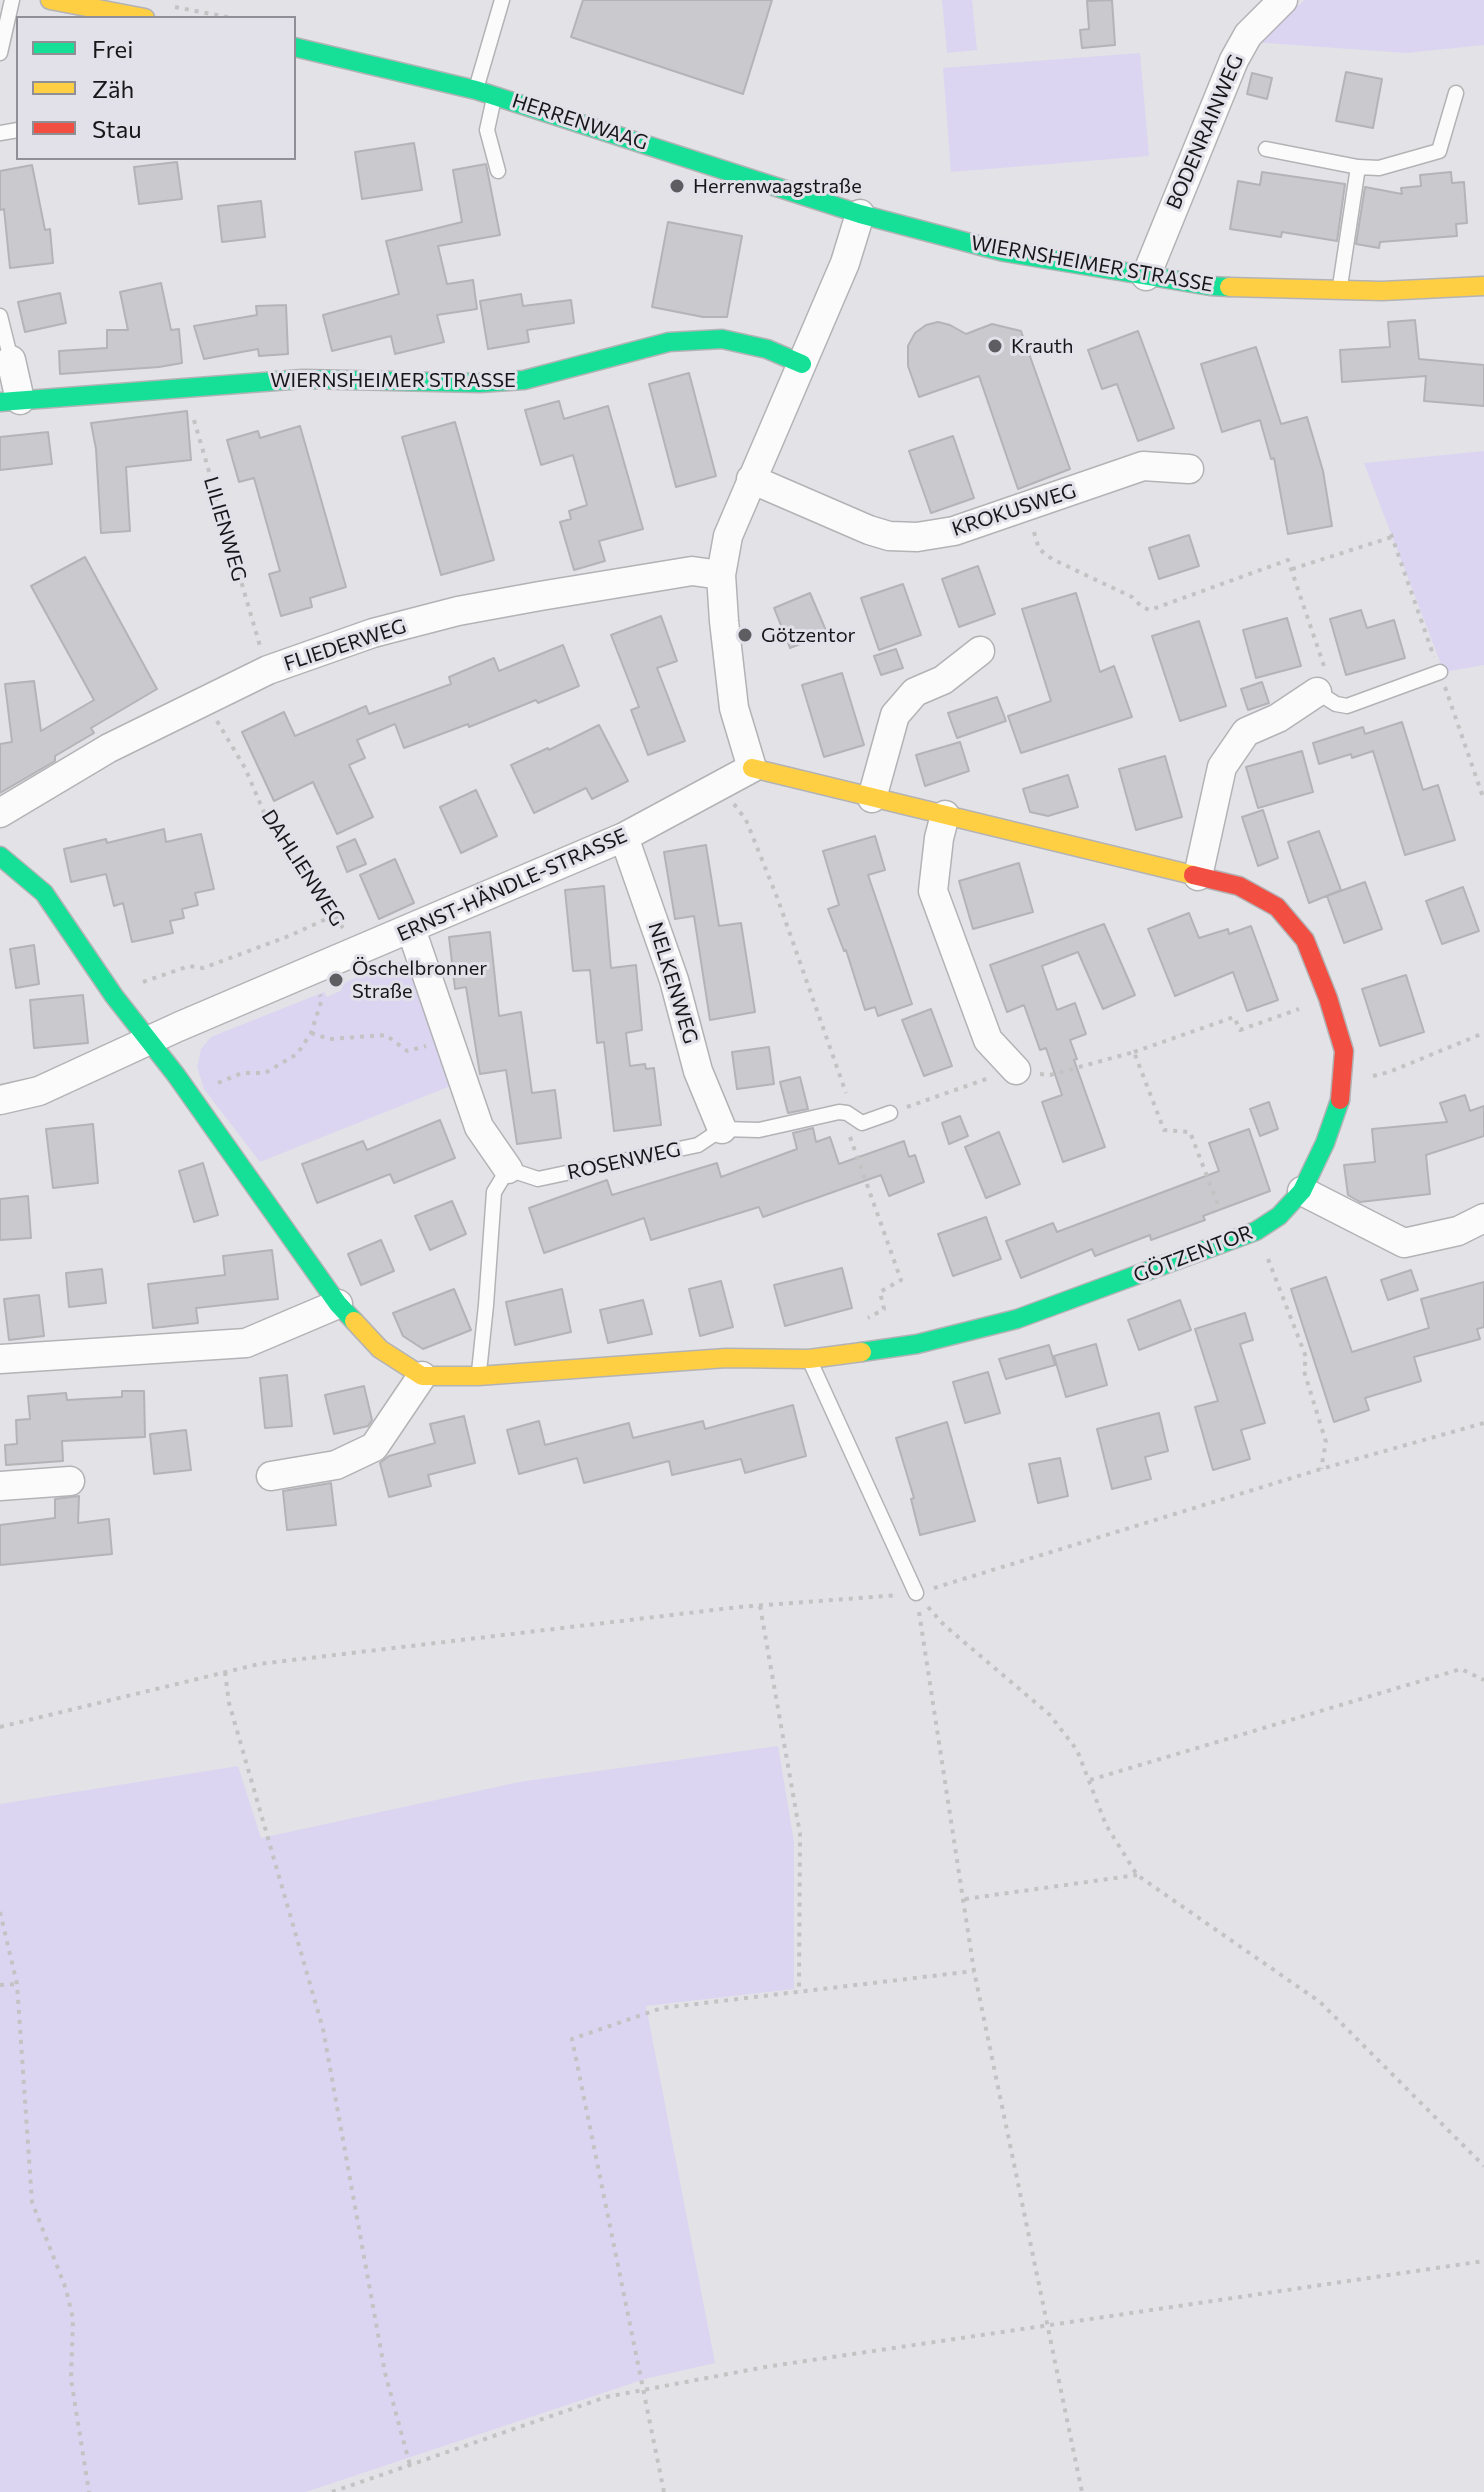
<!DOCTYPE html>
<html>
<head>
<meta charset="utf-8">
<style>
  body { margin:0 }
  #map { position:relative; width:1484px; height:2492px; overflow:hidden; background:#e3e2e7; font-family:Commissioner,sans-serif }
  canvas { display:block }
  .legend { position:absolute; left:16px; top:16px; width:280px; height:144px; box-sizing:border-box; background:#e2e0e9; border:2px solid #918f96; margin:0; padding:10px 14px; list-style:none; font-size:24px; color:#171619 }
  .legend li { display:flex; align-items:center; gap:16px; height:40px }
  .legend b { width:40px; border:2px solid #918f96 }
</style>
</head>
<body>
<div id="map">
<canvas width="1484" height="2492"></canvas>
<ul class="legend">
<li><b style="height:10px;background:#16e098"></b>Frei</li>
<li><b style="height:10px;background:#ffcf43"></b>Zäh</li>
<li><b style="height:10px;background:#f24e42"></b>Stau</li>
</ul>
</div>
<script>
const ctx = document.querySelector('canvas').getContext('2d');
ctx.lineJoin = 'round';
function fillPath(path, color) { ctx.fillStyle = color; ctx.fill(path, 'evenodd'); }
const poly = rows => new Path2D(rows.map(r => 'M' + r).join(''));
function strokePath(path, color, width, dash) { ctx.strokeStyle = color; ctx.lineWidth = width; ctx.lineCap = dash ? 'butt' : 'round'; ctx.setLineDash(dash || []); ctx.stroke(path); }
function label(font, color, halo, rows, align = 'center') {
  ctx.font = font + ' Commissioner,sans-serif'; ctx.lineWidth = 6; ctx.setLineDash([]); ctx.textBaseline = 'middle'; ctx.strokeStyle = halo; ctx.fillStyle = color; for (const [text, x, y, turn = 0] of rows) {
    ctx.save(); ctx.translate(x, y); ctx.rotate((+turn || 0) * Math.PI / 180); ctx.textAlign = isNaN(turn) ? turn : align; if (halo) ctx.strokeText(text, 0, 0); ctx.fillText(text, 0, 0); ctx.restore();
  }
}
fillPath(poly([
  [942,0,972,0,977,50,947,53],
  [1305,0,1484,0,1484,45,1406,53,1252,42],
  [1140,53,1149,156,951,172,943,68],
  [1484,451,1484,665,1444,672,1364,463],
  [400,962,413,968,453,1085,260,1162,204,1089,197,1067,201,1049,211,1037,324,992,327,997,342,990,342,984,375,969],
  [778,1746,794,1842,794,1989,646,2006,715,2363,645,2379,306,2492,0,2492,0,1804,238,1766,261,1838,519,1782]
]), '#dbd5f1');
const building = poly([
  [583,0,772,0,743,94,571,37,583,0],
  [1112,0,1115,45,1082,48,1080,30,1089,29,1087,1,1112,0],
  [1346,72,1382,79,1373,128,1336,121,1346,72],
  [1252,73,1272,78,1267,99,1247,94,1252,73],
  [414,143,422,190,362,199,355,152,414,143],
  [177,162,182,199,139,204,134,167,177,162],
  [486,164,500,235,438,246,447,284,473,280,477,309,437,315,444,342,395,354,391,336,332,351,323,315,399,294,386,241,462,222,453,170,486,164],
  [32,165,45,230,50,229,53,263,10,268,4,209,0,210,0,171,32,165],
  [1262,172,1345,184,1337,241,1282,232,1281,237,1230,229,1238,181,1260,185,1262,172],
  [1451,172,1452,183,1464,182,1467,223,1456,224,1457,236,1380,242,1379,248,1356,244,1365,187,1402,194,1401,188,1421,186,1420,175,1451,172],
  [261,201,265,237,222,242,218,206,261,201],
  [668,222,742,236,727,317,703,317,652,307,668,222],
  [161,283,171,330,179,329,182,363,159,367,60,374,59,351,107,348,107,330,128,330,120,292,161,283],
  [60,293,66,323,25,332,18,302,60,293],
  [521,294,523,306,571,300,574,323,527,330,529,342,488,349,480,301,521,294],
  [286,305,288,354,259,356,258,349,204,359,194,326,257,315,256,306,286,305],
  [1415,320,1419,359,1484,365,1484,406,1424,401,1426,376,1342,382,1340,350,1390,347,1388,322,1415,320],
  [938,322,950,325,966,334,992,324,1021,331,1070,469,1018,489,979,376,919,397,908,366,908,346,915,333,926,325,938,322],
  [1138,331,1174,428,1138,441,1117,384,1102,389,1088,350,1138,331],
  [1256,347,1281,424,1307,417,1323,471,1332,526,1288,534,1274,458,1271,459,1260,420,1222,432,1201,364,1256,347],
  [689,373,716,476,676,487,649,384,689,373],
  [559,401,564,419,608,406,643,529,599,541,605,561,574,570,560,522,571,519,569,511,587,505,573,455,541,465,525,410,559,401],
  [187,411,191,460,126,467,130,531,101,533,96,449,91,423,187,411],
  [455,422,494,560,441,575,402,437,455,422],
  [300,426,346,587,310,598,312,607,281,616,269,574,280,571,254,478,239,482,227,440,258,431,260,438,300,426],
  [48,432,52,464,0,470,0,437,48,432],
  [953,436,974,498,931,513,909,451,953,436],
  [1189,535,1199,566,1159,579,1149,548,1189,535],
  [85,557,157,689,91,728,94,733,55,756,55,761,0,793,0,744,12,742,5,684,34,681,41,731,94,700,31,586,85,557],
  [978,566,995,614,959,627,942,579,978,566],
  [903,584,921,635,879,650,861,598,903,584],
  [810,593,827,633,790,648,774,608,810,593],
  [1076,593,1100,672,1114,666,1132,717,1021,753,1008,716,1051,701,1022,609,1076,593],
  [1361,610,1367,628,1394,620,1405,658,1346,675,1330,619,1361,610],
  [661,616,677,661,657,668,685,741,648,755,631,710,639,707,611,635,661,616],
  [1287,618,1301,666,1256,678,1243,630,1287,618],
  [1199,621,1226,706,1180,721,1152,636,1199,621],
  [563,645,579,686,538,703,536,700,469,727,468,724,404,748,395,724,357,740,365,758,349,765,373,817,337,834,313,782,274,801,242,732,284,712,295,736,366,706,369,714,451,684,449,677,494,658,499,671,563,645],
  [896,649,903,668,881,675,874,656,896,649],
  [842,673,864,745,824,757,802,685,842,673],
  [1262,682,1269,703,1248,710,1241,689,1262,682],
  [997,697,1006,721,957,738,948,713,997,697],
  [1402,722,1423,790,1438,785,1455,840,1405,855,1373,751,1352,758,1351,754,1319,764,1313,743,1363,727,1365,734,1402,722],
  [599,725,628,781,592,799,586,788,534,813,511,765,548,748,549,750,599,725],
  [960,742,969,771,925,786,916,755,960,742],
  [1302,751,1313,792,1258,808,1246,767,1302,751],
  [1165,756,1182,817,1136,830,1119,769,1165,756],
  [1068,775,1078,807,1048,816,1030,812,1023,789,1068,775],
  [476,790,497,836,461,853,440,807,476,790],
  [1263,810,1278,858,1258,866,1242,817,1263,810],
  [164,829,166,842,201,834,214,889,195,893,198,905,182,909,184,918,170,921,173,933,132,942,123,903,114,906,106,874,71,882,64,849,106,839,107,843,164,829],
  [1319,831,1341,890,1309,903,1288,842,1319,831],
  [875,836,885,870,868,875,912,1004,878,1016,875,1007,865,1010,846,950,844,951,828,909,839,905,823,851,875,836],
  [355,839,366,864,347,872,337,847,355,839],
  [706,845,719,926,741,923,755,1012,710,1020,694,916,675,919,664,852,706,845],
  [395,859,414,903,379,919,360,875,395,859],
  [1019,863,1033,912,973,929,959,881,1019,863],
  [1365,882,1382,929,1344,943,1327,896,1365,882],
  [604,886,611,968,636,965,642,1030,626,1033,630,1066,645,1064,646,1069,654,1068,661,1125,614,1131,604,1042,597,1043,590,970,573,971,565,890,604,886],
  [1463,887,1479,931,1442,944,1426,901,1463,887],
  [1189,913,1199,938,1228,929,1229,934,1251,926,1278,1000,1247,1011,1233,972,1175,996,1148,929,1189,913],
  [1104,924,1135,995,1103,1009,1078,952,1042,966,1057,1010,1075,1003,1086,1034,1070,1040,1077,1059,1074,1060,1105,1147,1063,1162,1042,1102,1062,1095,1046,1048,1040,1050,1024,1005,1007,1012,990,965,1104,924],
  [490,932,499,1016,521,1012,532,1093,555,1090,561,1138,517,1144,506,1070,480,1074,466,987,455,989,449,937,490,932],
  [34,945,39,984,16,988,10,949,34,945],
  [1406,975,1424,1032,1380,1046,1362,989,1406,975],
  [83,995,88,1043,34,1048,30,1000,83,995],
  [931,1009,952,1066,924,1076,902,1020,931,1009],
  [769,1047,774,1084,737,1089,732,1052,769,1047],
  [800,1077,808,1109,788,1113,780,1082,800,1077],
  [1465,1095,1470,1111,1484,1106,1484,1136,1426,1155,1430,1194,1360,1202,1348,1195,1344,1165,1375,1162,1372,1129,1447,1122,1440,1103,1465,1095],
  [1269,1102,1278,1129,1260,1136,1250,1109,1269,1102],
  [960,1116,968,1136,949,1144,942,1123,960,1116],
  [440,1120,455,1158,394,1183,390,1174,317,1203,302,1164,363,1141,367,1150,440,1120],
  [93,1124,98,1183,53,1188,46,1129,93,1124],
  [813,1128,816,1142,830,1137,839,1164,904,1141,909,1157,915,1155,924,1182,889,1196,881,1175,763,1217,759,1207,651,1240,644,1218,544,1253,529,1208,607,1180,612,1195,717,1163,721,1177,797,1149,793,1133,813,1128],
  [1249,1129,1270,1191,1203,1216,1205,1220,1151,1240,1150,1235,1095,1256,1092,1249,1021,1278,1006,1241,1053,1223,1057,1232,1219,1171,1209,1143,1249,1129],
  [999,1132,1020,1184,986,1198,965,1147,999,1132],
  [203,1163,218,1215,194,1222,179,1171,203,1163],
  [28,1196,31,1238,0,1240,0,1199,28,1196],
  [452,1201,466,1234,430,1250,415,1216,452,1201],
  [986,1217,1001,1259,953,1276,938,1234,986,1217],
  [381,1240,394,1271,361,1285,348,1254,381,1240],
  [272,1250,278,1299,196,1308,198,1323,153,1328,148,1284,225,1275,223,1256,272,1250],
  [842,1268,852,1308,785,1326,774,1285,842,1268],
  [102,1269,106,1303,69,1307,66,1273,102,1269],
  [1411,1270,1418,1290,1388,1300,1381,1280,1411,1270],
  [1326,1277,1352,1352,1429,1328,1421,1299,1484,1282,1484,1327,1477,1329,1480,1339,1414,1357,1421,1381,1365,1398,1369,1410,1334,1422,1291,1289,1326,1277],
  [721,1281,733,1327,700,1336,689,1289,721,1281],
  [454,1289,471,1330,423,1349,403,1336,393,1313,454,1289],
  [562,1289,571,1332,515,1345,506,1302,562,1289],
  [39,1295,44,1336,9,1340,4,1299,39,1295],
  [643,1300,652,1334,608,1343,600,1310,643,1300],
  [1180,1300,1191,1330,1139,1350,1128,1320,1180,1300],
  [1245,1313,1253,1340,1240,1344,1265,1423,1241,1430,1250,1459,1213,1470,1195,1407,1218,1401,1195,1329,1245,1313],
  [1096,1344,1107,1385,1066,1397,1054,1356,1096,1344],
  [1049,1345,1055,1365,1006,1379,999,1359,1049,1345],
  [988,1372,1000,1413,965,1423,953,1382,988,1372],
  [287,1375,292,1426,265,1428,260,1378,287,1375],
  [364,1386,372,1420,368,1426,334,1434,325,1395,364,1386],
  [122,1391,144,1391,145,1437,62,1441,63,1461,6,1465,5,1445,17,1444,16,1420,30,1419,28,1396,66,1393,67,1400,122,1397,122,1391],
  [793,1405,806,1456,745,1473,741,1459,672,1475,669,1461,584,1483,577,1458,519,1474,507,1430,539,1421,545,1445,629,1423,633,1438,703,1421,705,1429,793,1405],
  [1159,1413,1168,1451,1145,1457,1151,1479,1112,1489,1097,1429,1159,1413],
  [464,1416,475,1463,428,1475,431,1486,389,1497,380,1463,389,1456,435,1443,430,1424,464,1416],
  [947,1422,975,1521,920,1535,911,1499,914,1498,896,1438,947,1422],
  [186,1430,191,1470,154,1474,150,1434,186,1430],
  [1060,1458,1068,1496,1038,1503,1029,1464,1060,1458],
  [331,1483,336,1525,287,1530,283,1491,331,1483],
  [79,1496,78,1523,109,1519,112,1554,0,1565,0,1525,55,1518,55,1499,79,1496]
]);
fillPath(building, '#cac9cd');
strokePath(building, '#b4b4b7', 2);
const lane = poly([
  [0,53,12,0],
  [476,89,502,0],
  [494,98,487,130,498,171],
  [0,133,18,130],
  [1266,149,1358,167],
  [1340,286,1358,167,1379,168,1439,151,1456,93],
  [0,316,11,360],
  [1317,692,1336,704,1347,706,1440,672],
  [810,1361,916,1593],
  [479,1372,486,1305,494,1192,508,1169,538,1179,698,1145,722,1129,759,1130,839,1112,847,1113,862,1123,890,1113]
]);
const street = poly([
  [1146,276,1234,60,1248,35,1283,0],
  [11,360,20,400],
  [751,479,869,530,889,536,917,537,954,531,1143,466,1189,469],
  [872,798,895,715,915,692,943,680,980,651],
  [0,813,109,748,268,670,373,633,458,611,540,596,692,571,721,575],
  [945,815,939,838,933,891,988,1040,1016,1070],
  [624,837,674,980,698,1071,722,1129],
  [1198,876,1222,767,1246,732,1278,718,1317,692],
  [411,929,479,1127,508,1169],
  [0,1100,39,1091,178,1027,624,837,752,768,734,708,724,621,721,575,728,536,845,263,860,214],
  [1302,1191,1404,1243,1458,1231,1484,1218],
  [0,1359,246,1343,338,1304],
  [271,1476,336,1465,374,1447,422,1376],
  [0,1486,70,1481]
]);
const fast = poly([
  [294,47,476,90,860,214,1004,252,1210,286,1229,287],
  [0,402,303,379,480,383,524,380,669,342,722,339,767,349,802,364],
  [0,856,44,893,114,996,176,1075,338,1304,354,1321],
  [862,1352,917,1344,1017,1319,1256,1231,1279,1216,1302,1191,1325,1143,1340,1100]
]);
const slow = poly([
  [50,0,145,18],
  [1229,287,1382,291,1484,286],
  [752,768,1193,875],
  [354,1321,380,1349,422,1376,478,1376,726,1358,809,1359,862,1352]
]);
const jam = poly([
  [1193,875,1239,886,1277,907,1305,940,1328,998,1344,1051,1340,1100]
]);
strokePath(lane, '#b3b3b6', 17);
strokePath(street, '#b3b3b6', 31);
strokePath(fast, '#b3b3b6', 21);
strokePath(slow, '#b3b3b6', 21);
strokePath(jam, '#b3b3b6', 21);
strokePath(poly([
  [175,7,232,18],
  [194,420,260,646],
  [1034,532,1039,549,1052,559,1132,597,1142,607,1150,610,1288,560,1325,669],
  [1391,534,1434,657],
  [1292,569,1392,537],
  [1445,687,1484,800],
  [217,721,245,768,266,817,343,928],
  [734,804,746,820,777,897,846,1093],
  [143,982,189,966,203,968,289,936,335,915],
  [311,1033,329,1039,386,1035,407,1051,426,1046],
  [1134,1052,1234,1017,1240,1030,1299,1009],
  [1040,1074,1050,1075,1134,1052,1164,1130,1190,1132,1220,1210],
  [1373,1076,1389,1072,1484,1033],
  [218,1083,242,1073,265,1073,297,1054,311,1033,322,999,320,995],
  [907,1107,989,1078],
  [850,1137,901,1280,880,1292,884,1309,868,1318],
  [1268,1259,1306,1357,1304,1371,1326,1442,1321,1469],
  [934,1588,1321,1469,1484,1423],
  [760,1606,800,1834,799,1992],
  [928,1607,944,1625,1050,1715,1077,1750,1106,1825,1137,1875,1320,2002,1484,2166],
  [919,1612,974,1971,1082,2492],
  [225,1672,229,1703,323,2029,385,2373,410,2465],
  [0,1727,259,1664,739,1607,898,1595],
  [1090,1780,1461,1669,1484,1680],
  [965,1899,1137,1875],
  [0,1912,17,1984,32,2202,66,2289,73,2319,71,2379,89,2492],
  [0,1985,17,1984],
  [332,2492,606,2397,765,2367,1484,2261],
  [664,2492,572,2039,662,2008,974,1971]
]), '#c3c3c4', 4, [4, 6]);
strokePath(lane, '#fbfbfb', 14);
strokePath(street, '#fbfbfb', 28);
strokePath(fast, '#16e098', 18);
strokePath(slow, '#ffcf43', 18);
strokePath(jam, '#f24e42', 18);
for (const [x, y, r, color] of [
  [677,186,8,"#5e5d61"],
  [995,346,8,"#5e5d61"],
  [745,635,8,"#5e5d61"],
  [336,980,8,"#5e5d61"]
]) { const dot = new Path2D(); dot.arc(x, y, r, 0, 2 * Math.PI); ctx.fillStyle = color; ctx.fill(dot); strokePath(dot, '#e2e0e9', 3); }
label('20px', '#171619', '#e2e0e9', [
  ["HERRENWAAG",580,122,18],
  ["BODENRAINWEG",1205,132,-67],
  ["WIERNSHEIMER STRASSE",1092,264,10],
  ["WIERNSHEIMER STRASSE",393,380],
  ["KROKUSWEG",1014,510,-18],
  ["LILIENWEG",225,529,74],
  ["FLIEDERWEG",345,645,-18],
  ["DAHLIENWEG",303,868,57],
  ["ERNST-HÄNDLE-STRASSE",512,885,-24],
  ["NELKENWEG",673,983,73],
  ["ROSENWEG",624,1161,-12],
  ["GÖTZENTOR",1193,1254,-21]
]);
label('20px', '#171619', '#e2e0e9', [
  ["Herrenwaagstraße",693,186],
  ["Krauth",1011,346],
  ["Götzentor",761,635],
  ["Öschelbronner",352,968],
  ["Straße",352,991]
], 'left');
</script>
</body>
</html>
